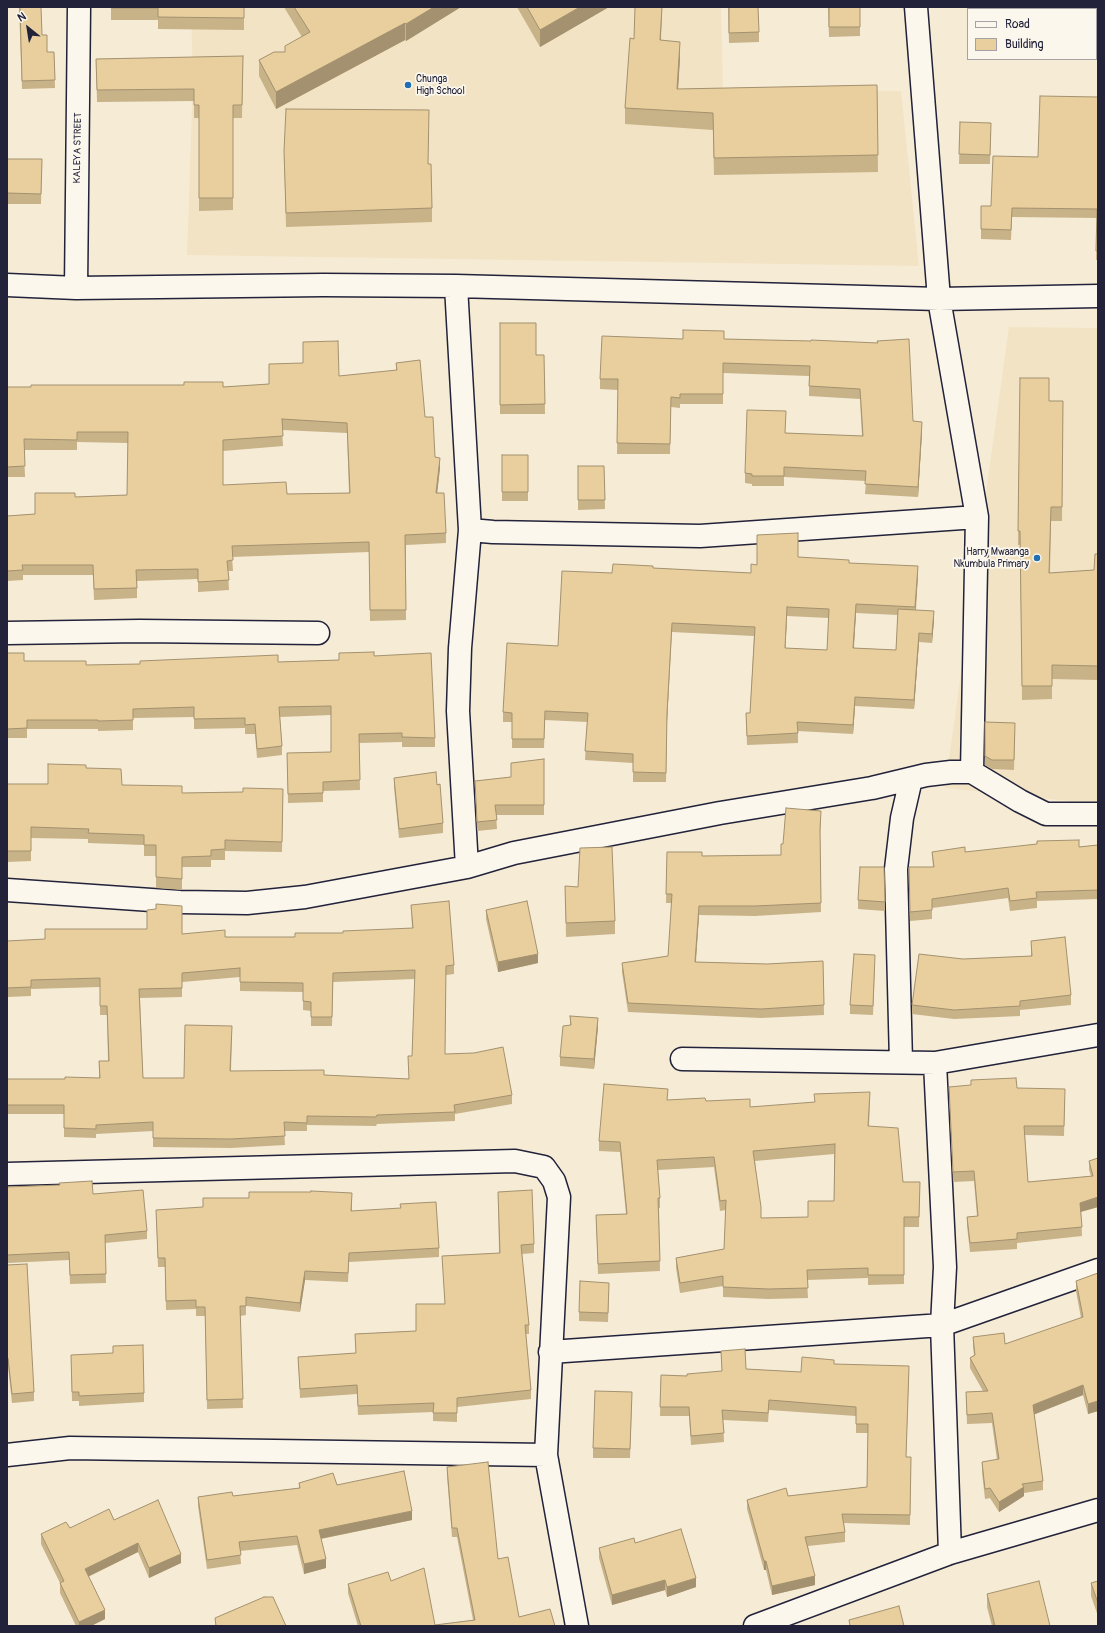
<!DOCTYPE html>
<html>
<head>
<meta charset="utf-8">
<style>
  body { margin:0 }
  #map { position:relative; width:1105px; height:1633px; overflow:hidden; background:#f6ebd5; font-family:Pangolin,sans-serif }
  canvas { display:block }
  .frame { position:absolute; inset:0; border:8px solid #22223b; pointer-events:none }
  .legend { position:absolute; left:967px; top:8px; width:130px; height:52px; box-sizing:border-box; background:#fbf7ec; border:1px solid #a4a2a5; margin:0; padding:5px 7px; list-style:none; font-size:12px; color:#22223b }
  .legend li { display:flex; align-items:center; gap:8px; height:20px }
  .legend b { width:20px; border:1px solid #a4a2a5 }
  .north { position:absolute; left:8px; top:8px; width:40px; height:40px; -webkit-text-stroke:3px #fbf7ec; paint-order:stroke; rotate:330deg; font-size:11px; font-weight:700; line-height:16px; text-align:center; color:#22223b }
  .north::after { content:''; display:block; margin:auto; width:14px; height:18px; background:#22223b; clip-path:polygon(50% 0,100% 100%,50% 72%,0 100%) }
</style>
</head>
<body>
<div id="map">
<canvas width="1105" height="1633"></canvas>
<div class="frame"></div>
<ul class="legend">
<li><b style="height:5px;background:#fbf7ec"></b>Road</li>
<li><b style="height:11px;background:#e9cf9e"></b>Building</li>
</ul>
<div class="north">N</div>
</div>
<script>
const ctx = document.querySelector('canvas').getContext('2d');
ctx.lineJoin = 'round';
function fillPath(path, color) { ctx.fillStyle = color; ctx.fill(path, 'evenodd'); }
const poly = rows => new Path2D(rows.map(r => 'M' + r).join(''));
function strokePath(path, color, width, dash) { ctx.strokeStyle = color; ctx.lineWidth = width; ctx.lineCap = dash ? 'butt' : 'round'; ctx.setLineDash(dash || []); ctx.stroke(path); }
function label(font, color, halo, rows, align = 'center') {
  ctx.font = font + ' Pangolin,sans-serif'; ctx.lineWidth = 3.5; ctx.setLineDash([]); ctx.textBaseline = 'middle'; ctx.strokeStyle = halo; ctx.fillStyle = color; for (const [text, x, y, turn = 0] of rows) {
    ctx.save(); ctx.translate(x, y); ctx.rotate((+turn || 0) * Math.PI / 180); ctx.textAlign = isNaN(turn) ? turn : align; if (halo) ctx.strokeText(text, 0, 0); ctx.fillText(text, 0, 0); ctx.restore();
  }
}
fillPath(poly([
  [191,7,721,7,723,90,901,91,919,266,187,255,193,80],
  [1009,327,1098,328,1098,804,945,788]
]), '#f2e3c4');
const street = poly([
  [916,7,939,299,977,517,972,772],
  [7,285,76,288,323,285,456,286,939,299,1098,296],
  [456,286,470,530,460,648,458,711,467,867],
  [76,288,79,7],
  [470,530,493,532,700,536,977,517],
  [7,633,140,631,318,633],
  [7,890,180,902,247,903,305,897,467,867,514,853,720,813,872,788,926,775,951,772,972,772,1020,801,1046,814,1098,814],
  [682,1059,935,1063,1098,1035],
  [901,1062,896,869,902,818,911,779],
  [935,1063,945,1267,942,1325,950,1553],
  [7,1174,515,1161,544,1167,554,1181,559,1197,546,1455],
  [550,1352,942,1325,1098,1270],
  [7,1455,70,1448,546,1455,577,1626],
  [755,1626,950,1553,1098,1510]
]);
strokePath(street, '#22223b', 25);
strokePath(street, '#fbf7ec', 22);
fillPath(poly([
  [19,7,42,35,47,52,54,52,55,88,22,89],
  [111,7,244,7,244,30,158,29,158,20,111,20],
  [284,7,461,7,406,41,405,40,276,109,259,76,259,60,285,52,302,37],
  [517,7,609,7,540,47],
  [662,7,661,40,680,58,678,89,877,85,878,172,714,175,713,130,625,124,625,108,634,39],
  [728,7,759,32,759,42,729,43],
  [828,7,860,7,860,36,829,37],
  [976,7,1098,7,1098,47,1096,47,1096,9,976,9],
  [243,56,242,118,233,118,233,210,199,211,199,118,194,118,194,101,97,102,96,59],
  [1098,97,1098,260,1096,260,1097,218,1012,217,1011,240,981,239,981,206,991,206,1038,157],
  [960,122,991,133,990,164,959,164],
  [284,151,429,164,432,208,432,222,286,227],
  [7,159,42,159,41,204,7,204],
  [500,323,536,355,544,355,545,414,500,414],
  [683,339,724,339,811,341,913,421,922,432,918,497,865,494,866,481,784,477,784,486,752,486,752,484,745,483,745,473,786,433,862,436,860,399,809,396,809,376,723,373,723,404,680,404,680,408,671,407,670,454,617,454,618,390,600,389,600,379],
  [396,363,425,417,435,457,440,468,437,493,446,533,446,543,406,545,406,620,370,621,369,552,232,557,233,571,228,571,229,590,198,592,198,579,137,581,137,598,94,600,93,575,23,575,23,580,7,581,7,516,35,514,75,497,127,495,128,443,77,442,77,450,24,450,25,477,7,477,7,387,223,387,269,384,339,376,396,371],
  [282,430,347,433,349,493,287,494,223,485,223,451,283,446],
  [1020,378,1049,401,1063,401,1062,521,1051,521,1050,573,1094,570,1098,554,1098,680,1052,679,1052,699,1022,700,1020,545,1018,545],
  [502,455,528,455,528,501,502,501],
  [578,466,604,466,605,509,578,510],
  [798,557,849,563,918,575,916,610,934,620,932,643,919,642,914,709,855,706,853,734,798,731,798,743,747,745,746,713,750,713,754,636,672,632,667,722,666,782,633,782,633,763,585,760,587,722,545,720,544,748,512,748,512,722,503,722,503,712,558,646,612,573,653,568,751,573,757,565],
  [856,613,898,615,896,650,854,648],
  [787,616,829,618,827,650,785,648],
  [7,653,24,661,86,665,278,662,339,660,374,656,435,738,435,747,402,747,402,742,359,743,360,790,323,791,323,802,288,803,287,753,331,752,331,715,280,717,282,746,282,755,257,758,255,734,245,734,245,728,194,729,194,717,133,718,133,730,98,731,98,729,27,729,27,738,7,738],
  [985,722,1015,732,1014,770,992,769,985,765],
  [544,759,544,815,496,815,497,829,477,831,475,781,511,777],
  [86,768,122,785,182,793,243,792,283,789,282,852,225,851,225,860,211,860,211,867,182,867,182,890,156,888,156,856,144,856,144,845,88,843,88,839,31,838,31,861,7,862,7,784,48,784],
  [394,778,443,823,443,833,399,838,394,787],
  [821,820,820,835,821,912,755,916,699,915,696,962,767,964,823,961,824,1015,761,1018,628,1012,622,972,622,963,668,956,672,903,666,903,667,852,702,856,781,855,783,844],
  [1098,845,1098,899,1037,901,1037,908,1010,911,1008,898,932,908,932,919,910,921,909,867,933,867,932,852,965,852,1079,847],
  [884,867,885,911,858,909,858,900],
  [565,886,615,921,615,934,566,937],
  [411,905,454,965,454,974,446,975,445,1054,512,1095,512,1104,455,1114,455,1121,377,1124,376,1126,307,1125,307,1131,284,1131,285,1145,231,1148,153,1147,153,1131,96,1134,96,1138,64,1137,64,1114,7,1114,7,1079,65,1079,99,1078,99,1061,108,1061,107,1015,100,1015,100,987,31,989,31,996,7,997,7,941,182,934,225,937,295,937,343,933,412,928],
  [240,977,240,991,303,992,303,1010,311,1011,311,1026,332,1026,333,982,415,979,412,1056,408,1056,409,1079,231,1071,232,1035,184,1078,143,1078,140,998,182,997,182,982],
  [486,910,538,963,498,972,486,919],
  [1031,941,1071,995,1071,1005,1020,1010,1020,1016,954,1019,912,1014,912,1005,963,959,1031,956],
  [875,964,873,1015,850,1014,850,1005],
  [570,1016,598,1027,594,1069,560,1066,560,1057,570,1025],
  [949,1087,1017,1088,1065,1098,1064,1136,1025,1135,1028,1182,1091,1176,1089,1170,1089,1161,1098,1158,1098,1207,1081,1212,1082,1236,1017,1243,1017,1249,970,1252,967,1226,967,1217,977,1216,974,1181,953,1182],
  [668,1100,706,1101,750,1107,870,1102,869,1126,903,1182,920,1182,919,1227,904,1227,904,1284,868,1285,868,1278,807,1280,808,1298,768,1299,723,1297,723,1286,680,1293,676,1268,676,1258,724,1249,726,1210,720,1211,714,1167,658,1170,660,1198,660,1208,659,1208,660,1271,598,1274,596,1215,626,1214,620,1152,599,1151,599,1141],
  [834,1154,834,1201,808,1217,761,1218,755,1161],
  [7,1187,93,1194,147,1231,147,1239,105,1243,106,1283,70,1284,69,1260,7,1263],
  [498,1192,534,1244,534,1253,522,1254,529,1325,529,1334,526,1334,531,1390,531,1399,457,1407,457,1422,433,1421,433,1412,358,1415,357,1394,300,1398,298,1357,356,1353,355,1334,416,1331,445,1304,442,1256,499,1253],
  [352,1202,352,1211,439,1248,439,1257,349,1262,348,1282,305,1280,300,1312,246,1306,246,1315,240,1316,243,1408,207,1409,205,1316,196,1316,196,1309,166,1310,165,1267,158,1267,156,1210],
  [7,1265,34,1392,34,1401,12,1403,8,1367,7,1366],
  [1098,1273,1098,1411,1088,1414,1083,1395,1034,1414,1043,1481,1043,1490,1024,1493,1024,1496,999,1512,990,1498,985,1499,982,1472,982,1462,997,1460,992,1423,967,1424,966,1392,983,1391,970,1368,970,1358,974,1355,973,1347,973,1337,1005,1344,1081,1318,1076,1291,1076,1281],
  [609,1292,608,1322,579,1321,579,1312],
  [721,1351,746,1369,801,1372,834,1364,909,1375,906,1457,911,1457,910,1525,844,1523,845,1532,845,1542,808,1546,815,1585,772,1595,766,1570,764,1570,747,1509,747,1500,788,1496,867,1487,868,1433,856,1433,856,1416,769,1410,768,1422,723,1420,724,1442,691,1445,689,1416,660,1416,661,1375,687,1376,722,1371],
  [71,1355,144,1393,144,1402,79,1406,79,1401,72,1401],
  [632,1401,630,1458,593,1458,593,1448],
  [447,1467,498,1559,519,1617,555,1626,358,1626,348,1593,348,1584,435,1625,473,1620,457,1537,452,1537,447,1476],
  [299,1483,337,1485,412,1520,321,1539,326,1568,304,1574,297,1545,240,1551,241,1564,207,1569,198,1506,198,1497,233,1496,299,1488],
  [114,1520,181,1563,149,1578,138,1552,88,1577,105,1619,91,1626,76,1626,60,1593,60,1583,41,1544,41,1534,70,1528],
  [635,1543,696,1587,667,1597,665,1590,612,1605,599,1558,599,1548],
  [1098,1581,1098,1616,1091,1596,1091,1583],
  [987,1594,1050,1626,992,1626,987,1607]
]), '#c8b288');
fillPath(poly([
  [434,7,461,7,406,41,406,24],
  [580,7,609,7,540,47,540,30],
  [662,7,660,57,660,40],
  [405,23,405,40,276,109,276,92],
  [680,42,680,58,677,105,677,89],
  [922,422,922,432,918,497,918,487],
  [440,458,440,468,436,503,436,493],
  [918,566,918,575,915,616,915,607],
  [856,604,856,613,853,657,853,648],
  [787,607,787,616,785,658,785,648],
  [934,611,934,620,932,643,932,634],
  [672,623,667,722,666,782,667,713],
  [919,633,919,642,914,709,914,700],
  [855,697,855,706,853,734,853,725],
  [699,906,699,915,695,971,695,962],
  [538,954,538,963,498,972,498,962],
  [598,1018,598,1027,594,1069,594,1059],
  [1098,1197,1098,1207,1080,1212,1080,1203],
  [305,1271,305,1280,300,1312,300,1303],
  [1083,1385,1083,1395,1033,1415,1033,1405],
  [1098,1401,1098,1411,1088,1414,1088,1404],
  [1024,1487,1024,1496,999,1512,999,1502],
  [412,1511,412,1520,319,1539,319,1530],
  [138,1543,138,1552,85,1578,85,1569],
  [181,1554,181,1563,149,1578,149,1568],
  [326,1559,326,1568,304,1574,304,1564],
  [764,1561,766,1561,766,1570,764,1570],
  [815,1576,815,1585,772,1595,772,1586],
  [696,1578,696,1587,667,1597,667,1587],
  [665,1580,665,1590,612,1605,612,1595],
  [105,1610,105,1619,91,1626,79,1626,79,1622]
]), '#a3916f');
const building = poly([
  [20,7,41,7,42,35,47,35,47,52,54,52,55,80,22,81,20,7],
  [111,7,244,7,244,18,158,17,158,8,111,8,111,7],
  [294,7,434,7,406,24,405,23,276,92,259,60,274,52,285,52,285,46,310,32,294,7],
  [527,7,580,7,540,30,527,7],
  [635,7,662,7,660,40,680,42,677,89,877,85,878,155,714,158,713,113,625,108,630,38,634,39,635,7],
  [729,7,758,7,759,32,729,33,729,7],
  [829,7,860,7,860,27,829,27,829,7],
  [976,7,1098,7,1098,38,1096,38,1096,9,1039,9,1039,8,976,8,976,7],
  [243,56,242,105,233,105,233,198,199,198,199,105,194,105,194,89,97,90,96,59,243,56],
  [1040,96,1098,97,1098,251,1096,251,1097,209,1012,208,1011,230,981,229,981,206,991,206,993,156,1038,157,1040,96],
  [286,109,429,110,428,164,431,164,432,208,286,213,284,151,286,109],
  [960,122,991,123,990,155,959,154,960,122],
  [7,159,42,159,41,194,7,193,7,159],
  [500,323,536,323,536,355,544,355,545,404,500,405,500,323],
  [683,330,724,331,724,339,811,341,811,340,878,343,877,341,909,339,913,421,922,422,918,487,865,484,866,471,784,467,784,476,752,476,752,474,745,473,747,410,786,411,785,433,863,436,860,389,809,386,810,366,723,363,723,394,680,394,680,398,671,397,670,444,617,443,618,379,600,379,602,336,683,339,683,330],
  [338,341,339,376,397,370,396,363,420,360,425,417,433,417,435,457,440,458,436,493,444,493,446,533,405,535,406,610,370,610,369,542,232,546,233,560,227,561,229,580,198,582,198,569,136,570,137,588,94,589,93,565,22,565,23,570,7,571,7,516,35,514,35,493,75,493,75,497,127,495,128,432,77,432,77,440,24,439,25,466,7,467,7,387,31,387,31,385,184,385,184,382,223,382,223,387,269,384,269,364,303,363,303,342,338,341],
  [282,419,347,423,350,493,287,494,286,482,223,485,223,440,283,436,282,419],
  [1020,378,1049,378,1049,401,1063,401,1062,507,1051,507,1049,573,1094,570,1095,554,1098,554,1098,666,1052,665,1052,686,1022,686,1020,531,1018,531,1020,378],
  [502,455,528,455,528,492,502,492,502,455],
  [578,466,604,466,605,500,578,500,578,466],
  [798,533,798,557,849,560,849,563,918,566,915,607,856,604,853,648,896,650,898,609,934,611,932,634,919,633,914,700,855,697,853,725,797,722,798,733,747,736,746,713,750,713,755,627,672,623,667,713,666,773,633,772,633,754,585,751,588,713,545,711,544,739,512,739,512,713,503,712,507,643,558,646,562,571,612,573,613,564,653,566,653,568,751,573,751,564,757,565,757,535,798,533],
  [787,607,829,609,827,650,785,648,787,607],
  [374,652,374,656,431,653,435,738,402,737,402,733,359,734,360,780,323,782,323,793,288,794,287,753,331,752,331,706,279,707,282,746,257,749,255,724,245,725,245,718,194,719,194,707,133,709,133,720,98,721,98,720,27,720,27,728,7,729,7,653,24,653,24,661,86,661,86,665,140,664,140,661,278,655,278,662,339,660,339,653,374,652],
  [985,722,1015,723,1014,760,992,760,985,756,985,722],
  [544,759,544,805,495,805,497,820,477,822,475,781,511,777,511,763,544,759],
  [48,764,86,765,86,768,121,769,122,785,182,786,182,793,243,792,243,788,283,789,282,842,225,840,225,849,211,850,211,856,182,857,182,879,156,877,156,845,144,845,144,835,88,833,89,829,31,827,31,851,7,851,7,784,48,784,48,764],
  [436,772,437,785,440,784,443,823,399,829,394,778,436,772],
  [786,808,821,811,820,829,821,903,755,906,699,906,695,962,767,964,823,961,824,1005,761,1009,628,1003,622,963,668,956,672,894,666,894,667,852,702,852,702,856,781,855,781,844,783,844,786,808],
  [1079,840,1079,847,1098,845,1098,890,1036,892,1037,898,1010,901,1008,888,932,899,932,910,910,912,909,867,934,867,932,852,965,847,965,852,1037,844,1037,841,1079,840],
  [612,847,615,921,566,923,565,886,578,887,580,848,612,847],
  [860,867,884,867,885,902,858,900,860,867],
  [449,901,454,965,446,966,445,1054,474,1053,503,1047,512,1095,454,1105,455,1112,377,1115,376,1117,307,1116,307,1123,284,1122,285,1136,231,1139,153,1138,153,1122,96,1125,96,1129,64,1128,64,1105,7,1105,7,1079,65,1079,65,1077,100,1078,99,1061,109,1061,107,1006,100,1006,100,978,31,980,31,987,7,988,7,941,45,939,45,929,147,929,147,910,156,909,156,904,182,906,182,934,225,930,225,937,295,937,295,933,343,933,343,931,413,928,411,905,449,901],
  [240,968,240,982,303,983,303,1001,311,1002,311,1017,332,1017,333,973,415,970,412,1056,408,1056,409,1079,324,1075,324,1070,230,1071,232,1026,185,1025,184,1078,143,1078,139,989,182,988,182,973,240,968],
  [527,901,538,954,498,962,486,910,527,901],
  [1065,937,1071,995,1020,1001,1020,1006,954,1010,912,1005,919,954,963,959,1032,956,1031,941,1065,937],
  [854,954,875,955,873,1006,850,1005,854,954],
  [570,1016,598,1018,594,1059,560,1057,563,1026,571,1025,570,1016],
  [1016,1078,1017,1088,1065,1089,1064,1126,1024,1126,1028,1182,1093,1176,1089,1161,1098,1158,1098,1197,1080,1203,1082,1227,1017,1233,1017,1239,970,1243,967,1217,978,1216,974,1171,953,1172,949,1087,971,1085,971,1080,1016,1078],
  [604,1084,668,1089,667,1100,705,1098,706,1101,750,1099,750,1107,815,1102,814,1094,870,1092,868,1126,898,1128,903,1182,920,1182,919,1217,904,1217,904,1275,868,1275,868,1268,807,1270,808,1288,768,1289,723,1287,723,1276,680,1283,676,1258,724,1249,726,1200,720,1201,714,1157,657,1160,660,1198,658,1198,660,1261,598,1264,596,1215,627,1214,620,1142,599,1141,604,1084],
  [835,1144,834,1201,808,1201,808,1217,761,1218,761,1207,753,1151,835,1144],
  [92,1181,93,1194,143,1190,147,1231,105,1235,106,1274,70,1275,69,1252,7,1255,7,1187,60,1185,59,1183,92,1181],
  [532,1190,534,1244,521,1245,529,1325,525,1325,531,1390,457,1398,457,1413,433,1413,434,1403,358,1406,357,1385,300,1389,298,1357,356,1353,355,1334,416,1331,416,1304,445,1304,442,1256,500,1253,498,1192,532,1190],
  [311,1191,352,1193,351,1211,401,1208,400,1204,436,1202,439,1248,349,1253,348,1273,305,1271,300,1303,246,1297,246,1306,240,1306,243,1399,207,1400,205,1307,196,1307,196,1300,166,1301,165,1258,158,1258,156,1210,203,1207,203,1198,249,1198,249,1192,311,1192,311,1191],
  [27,1264,34,1392,12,1394,8,1358,7,1358,7,1265,27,1264],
  [1098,1273,1098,1401,1088,1404,1083,1385,1033,1405,1043,1481,1022,1484,1024,1487,999,1502,990,1488,985,1489,982,1462,999,1459,992,1413,967,1415,966,1392,988,1391,970,1358,975,1355,973,1337,1004,1333,1005,1344,1083,1317,1076,1281,1098,1273],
  [580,1281,609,1283,608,1313,579,1312,580,1281],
  [143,1345,144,1393,79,1396,79,1392,72,1392,71,1355,113,1353,113,1346,143,1345],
  [745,1349,746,1369,801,1372,802,1357,834,1360,834,1364,909,1366,906,1457,911,1457,910,1515,842,1514,845,1532,805,1537,815,1576,772,1586,766,1561,764,1561,747,1500,786,1488,788,1496,867,1487,868,1424,856,1424,856,1407,769,1400,768,1413,722,1410,724,1433,691,1436,689,1407,660,1407,661,1375,687,1376,687,1374,722,1371,721,1351,745,1349],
  [595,1391,632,1392,630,1449,593,1448,595,1391],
  [488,1462,498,1559,508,1557,519,1617,550,1609,555,1626,361,1626,348,1584,388,1572,391,1581,424,1568,435,1625,475,1620,457,1528,452,1528,447,1467,488,1462],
  [404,1471,412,1511,319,1530,326,1559,304,1564,297,1536,239,1542,241,1555,207,1560,198,1497,232,1492,233,1496,300,1488,299,1483,333,1473,337,1485,404,1471],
  [158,1500,181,1554,149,1568,138,1543,85,1569,105,1610,79,1622,60,1583,64,1581,41,1534,66,1522,70,1528,109,1509,114,1520,158,1500],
  [681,1529,696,1578,667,1587,665,1580,612,1595,599,1548,634,1538,635,1543,681,1529],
  [1039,1581,1050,1626,995,1626,987,1594,1039,1581],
  [1098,1581,1098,1603,1091,1583,1098,1581],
  [264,1597,273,1597,286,1626,216,1626,215,1618,264,1597],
  [899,1606,904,1626,850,1626,849,1620,899,1606]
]);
fillPath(building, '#e9cf9e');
strokePath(building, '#a3916f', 1);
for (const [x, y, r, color] of [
  [408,85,4,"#1f6fb2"],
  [1037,558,4,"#1f6fb2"]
]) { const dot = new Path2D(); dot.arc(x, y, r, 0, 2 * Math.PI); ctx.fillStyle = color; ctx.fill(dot); strokePath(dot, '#fbf7ec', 1.5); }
label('10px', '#22223b', '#fbf7ec', [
  ["Chunga",416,79],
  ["High School",416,91],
  ["Harry Mwaanga",1029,552,"right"],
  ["Nkumbula Primary",1029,564,"right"]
], 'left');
label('10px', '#22223b', '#fbf7ec', [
  ["KALEYA STREET",78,148,-89]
]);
</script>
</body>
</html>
